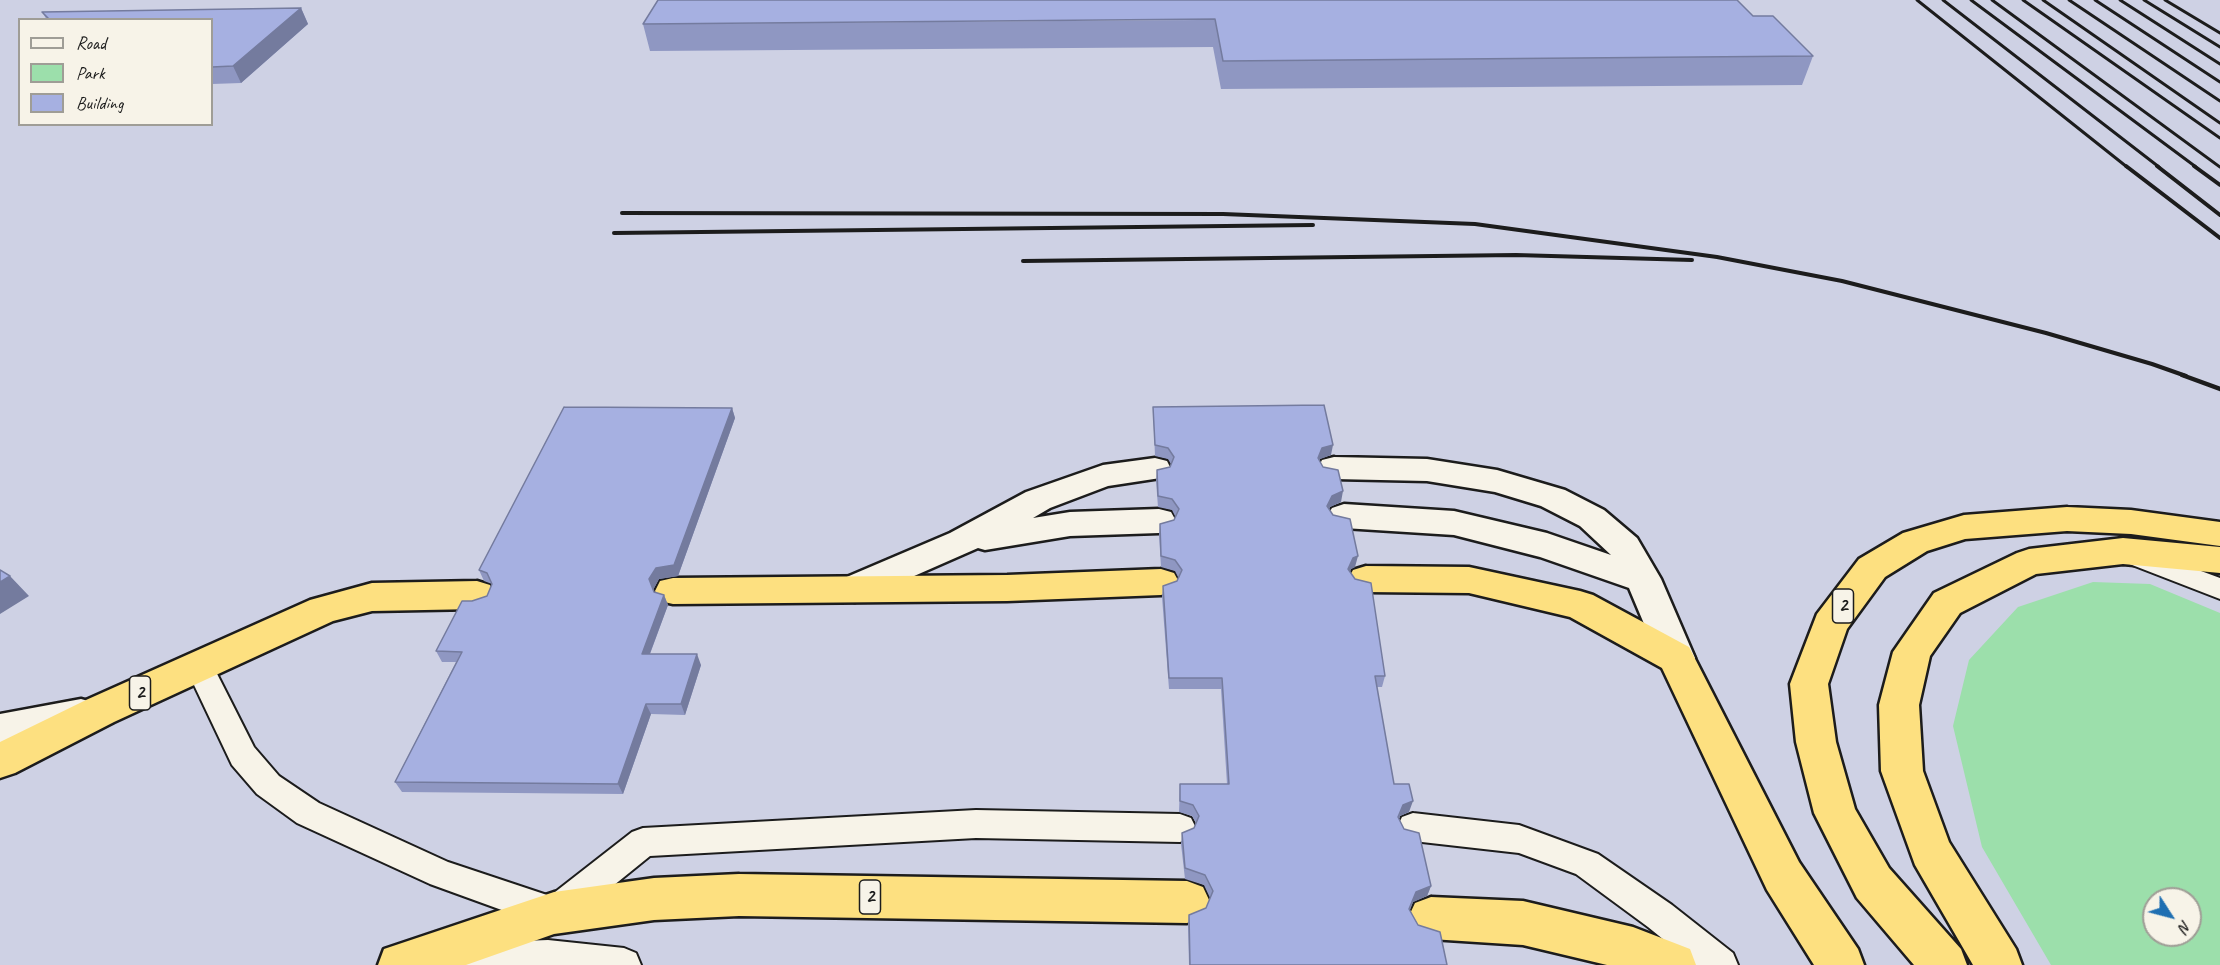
<!DOCTYPE html>
<html>
<head>
<meta charset="utf-8">
<style>
  body { margin:0 }
  #map { position:relative; width:2220px; height:965px; overflow:hidden; background:#dfdfe6; font-family:Caveat,sans-serif }
  canvas { display:block }
  .legend { position:absolute; left:18px; top:18px; width:195px; height:108px; box-sizing:border-box; background:#f7f3e8; border:2px solid #9f9d96; margin:0; padding:8px 10px; list-style:none; font-size:18px; color:#1c1c1c }
  .legend li { display:flex; align-items:center; gap:12px; height:30px }
  .legend b { width:30px; border:2px solid #9f9d96 }
  .north { position:absolute; left:2142px; top:887px; width:60px; height:60px; box-sizing:border-box; background:#f7f3e8; border:2px solid #9f9d96; border-radius:50%; rotate:126deg; font-size:16px; font-weight:700; line-height:24px; text-align:center; color:#1c1c1c }
  .north::after { content:''; display:block; margin:auto; width:21px; height:27px; background:#1f6fb2; clip-path:polygon(50% 0,100% 100%,50% 72%,0 100%) }
</style>
</head>
<body>
<div id="map">
<canvas width="2220" height="965"></canvas>
<ul class="legend">
<li><b style="height:8px;background:#f7f3e8"></b>Road</li>
<li><b style="height:16px;background:#9cdfab"></b>Park</li>
<li><b style="height:16px;background:#a6b0e1"></b>Building</li>
</ul>
<div class="north">N</div>
</div>
<script>
const ctx = document.querySelector('canvas').getContext('2d');
ctx.lineJoin = 'round';
function fillPath(path, color) { ctx.fillStyle = color; ctx.fill(path, 'evenodd'); }
const poly = rows => new Path2D(rows.map(r => 'M' + r).join(''));
function strokePath(path, color, width, dash) { ctx.strokeStyle = color; ctx.lineWidth = width; ctx.lineCap = dash ? 'butt' : 'round'; ctx.setLineDash(dash || []); ctx.stroke(path); }
function label(font, color, halo, rows, align = 'center') {
  ctx.font = font + ' Caveat,sans-serif'; ctx.lineWidth = 6; ctx.setLineDash([]); ctx.textBaseline = 'middle'; ctx.strokeStyle = halo; ctx.fillStyle = color; for (const [text, x, y, turn = 0] of rows) {
    ctx.save(); ctx.translate(x, y); ctx.rotate((+turn || 0) * Math.PI / 180); ctx.textAlign = isNaN(turn) ? turn : align; if (halo) ctx.strokeText(text, 0, 0); ctx.fillText(text, 0, 0); ctx.restore();
  }
}
fillPath(poly([
  [0,0,2220,0,2220,965,0,965],
  [20,20,212,20,212,124,20,124],
  [2154,899,2190,899,2190,935,2154,935]
]), '#ced1e4');
fillPath(poly([
  [2093,582,2150,584,2220,613,2220,965,2051,965,1982,847,1953,726,1969,660,2018,607],
  [2154,899,2190,899,2190,935,2154,935]
]), '#9cdfab');
const service = poly([
  [2136,547,2220,578,2220,599,2127,563,2123,556,2127,549,2136,547],
  [199,655,209,658,254,747,279,776,319,803,448,862,550,896,632,832,643,828,976,810,1180,814,1191,818,1196,828,1191,838,1180,842,976,838,650,856,566,924,554,929,430,884,297,823,257,794,232,765,185,666,189,658,199,655],
  [1413,813,1519,825,1598,854,1672,905,1733,953,1738,965,1695,965,1648,927,1576,874,1519,853,1413,841,1402,837,1397,827,1402,817,1413,813],
  [548,940,624,948,636,953,641,965,435,965,433,960,438,948,450,944,548,940]
]);
const minor = poly([
  [1334,457,1427,459,1497,470,1565,490,1604,510,1637,538,1661,579,1695,658,1689,669,1676,673,1663,669,1629,588,1540,557,1454,535,1344,528,1332,524,1327,516,1332,508,1344,504,1454,511,1547,533,1611,555,1580,526,1541,506,1495,492,1427,481,1334,479,1322,476,1318,468,1322,460,1334,457],
  [1155,458,1167,461,1171,469,1167,477,1108,486,1050,508,1033,518,1070,512,1159,509,1171,512,1176,521,1171,530,1159,533,1070,536,985,550,978,548,855,602,842,599,837,589,842,579,950,533,1026,492,1103,465,1155,458],
  [81,699,95,703,101,715,95,727,0,748,0,714,81,699]
]);
const trunk = poly([
  [2067,507,2131,510,2220,522,2220,546,2131,534,2067,531,1965,539,1927,551,1885,577,1847,629,1828,684,1836,742,1855,809,1889,868,1961,949,1967,965,1914,965,1857,898,1814,813,1796,742,1790,684,1817,614,1859,559,1903,533,1964,515,2067,507],
  [2123,538,2220,547,2220,573,2123,564,2036,574,1960,613,1930,656,1919,705,1923,771,1949,842,2016,949,2022,965,1973,965,1915,865,1881,771,1879,705,1893,652,1934,593,2017,553,2029,549,2123,538],
  [1366,566,1469,567,1580,591,1593,595,1689,647,1799,862,1858,949,1864,965,1814,965,1767,890,1662,668,1570,617,1469,593,1366,592,1353,588,1348,579,1353,570,1366,566],
  [1161,569,1174,573,1179,582,1174,591,1161,595,1007,601,673,604,660,601,655,591,660,581,673,578,1007,575,1161,569],
  [477,581,490,585,495,595,490,605,477,609,372,611,333,621,114,722,15,773,0,778,0,742,86,700,310,600,372,583,477,581],
  [739,874,1187,881,1203,887,1210,902,1203,917,1187,923,739,916,654,920,554,934,466,965,378,965,384,949,554,892,654,878,739,874],
  [1431,897,1523,901,1633,927,1690,949,1696,965,1607,965,1523,945,1431,939,1415,933,1408,918,1415,903,1431,897]
]);
strokePath(service, '#1c1c1c', 4);
strokePath(minor, '#1c1c1c', 5);
strokePath(trunk, '#1c1c1c', 5);
fillPath(service, '#f7f3e8');
fillPath(minor, '#f7f3e8');
fillPath(trunk, '#fde080');
strokePath(poly([
  [1917,0,2127,167],
  [1943,0,2159,167],
  [1971,0,2196,167],
  [1992,0,2220,167],
  [2023,0,2220,138],
  [2043,0,2220,123],
  [2069,0,2220,101],
  [2095,0,2220,82],
  [2120,0,2220,64],
  [2144,0,2220,47],
  [2165,0,2220,33]
]), '#1c1c1c', 3);
strokePath(poly([
  [2126,166,2220,238],
  [2157,166,2220,215],
  [2194,166,2220,185],
  [622,213,1223,214,1475,224,1717,257,1842,281,2046,333,2152,364,2186,376],
  [614,233,1313,225],
  [1023,261,1516,255,1692,260]
]), '#1c1c1c', 4);
strokePath(poly([
  [2182,375,2220,389]
]), '#1c1c1c', 4.5);
fillPath(poly([
  [301,8,308,24,241,83,212,84,212,20,47,20,42,12],
  [1753,16,1813,56,1802,85,1221,89,1213,47,650,51,643,24],
  [1153,407,1331,455,1320,459,1319,461,1341,502,1330,507,1329,509,1355,567,1351,569,1350,572,1385,676,1382,687,1377,687,1394,784,1409,812,1400,816,1399,819,1431,886,1427,896,1413,902,1410,910,1418,925,1447,965,1189,965,1188,925,1189,915,1206,908,1210,898,1204,885,1185,879,1181,844,1182,833,1194,828,1196,823,1192,816,1179,812,1180,784,1227,784,1221,689,1169,689,1162,597,1163,586,1177,581,1178,577,1175,571,1161,567,1159,535,1160,524,1174,520,1175,516,1172,510,1158,507,1156,481,1157,470,1170,467,1171,464,1168,459,1155,456],
  [732,408,735,418,678,576,659,579,653,590,654,592,664,595,668,605,650,654,701,665,685,715,651,714,623,794,402,792,395,782,456,662,442,662,436,651,472,601,487,596,492,584,484,581,479,570]
]), '#8f97c2');
fillPath(poly([
  [301,8,308,24,241,83,233,66],
  [732,408,735,418,678,576,659,579,653,590,649,579],
  [1333,445,1331,455,1320,459,1316,469,1318,458,1322,448],
  [1343,491,1341,502,1330,507,1325,517,1327,506,1332,496],
  [1358,556,1355,567,1351,569,1346,580,1348,569,1353,558],
  [10,576,29,596,0,614,0,582],
  [664,595,668,605,646,664,642,654],
  [697,654,701,665,685,715,681,704],
  [646,704,651,714,623,794,618,784],
  [1413,801,1409,812,1400,816,1395,828,1403,805],
  [1431,886,1427,896,1413,902,1406,919,1416,892]
]), '#747b9e');
const building = poly([
  [658,0,1737,0,1753,16,1773,16,1813,56,1223,61,1215,19,643,24,658,0],
  [301,8,233,66,212,67,212,20,50,20,42,12,301,8],
  [1324,405,1333,445,1322,448,1318,458,1323,467,1338,470,1343,491,1332,496,1327,506,1333,515,1350,519,1358,556,1353,558,1348,569,1355,579,1371,583,1385,676,1375,676,1394,784,1409,784,1413,801,1403,805,1398,817,1404,829,1419,833,1431,886,1416,892,1409,909,1418,925,1440,932,1447,965,1190,965,1189,915,1206,908,1213,891,1205,875,1185,868,1182,833,1194,828,1199,816,1193,805,1180,801,1180,784,1229,784,1222,678,1169,678,1163,586,1177,581,1182,570,1175,560,1161,556,1160,524,1174,520,1179,509,1172,499,1158,496,1157,470,1170,467,1174,457,1168,448,1155,445,1153,407,1324,405],
  [564,407,732,408,674,565,656,568,649,579,654,592,664,595,642,654,697,654,681,704,646,704,618,784,395,782,462,652,436,651,462,601,472,601,487,596,492,584,487,573,479,570,564,407],
  [0,570,10,576,0,582,0,570]
]);
fillPath(building, '#a6b0e1');
strokePath(building, '#747b9e', 1.5);
for (const [x, y, w] of [
  [1843,606,21],
  [140,693,21],
  [870,897,21]
]) { const box = new Path2D(); box.roundRect(x - w / 2, y - 17, w, 34, 4.5); ctx.fillStyle = '#f7f3e8'; ctx.fill(box); strokePath(box, '#1c1c1c', 1.5); }
label('bold 20px', '#1c1c1c', null, [
  ["2",1843,606],
  ["2",140,693],
  ["2",870,897]
]);
</script>
</body>
</html>
